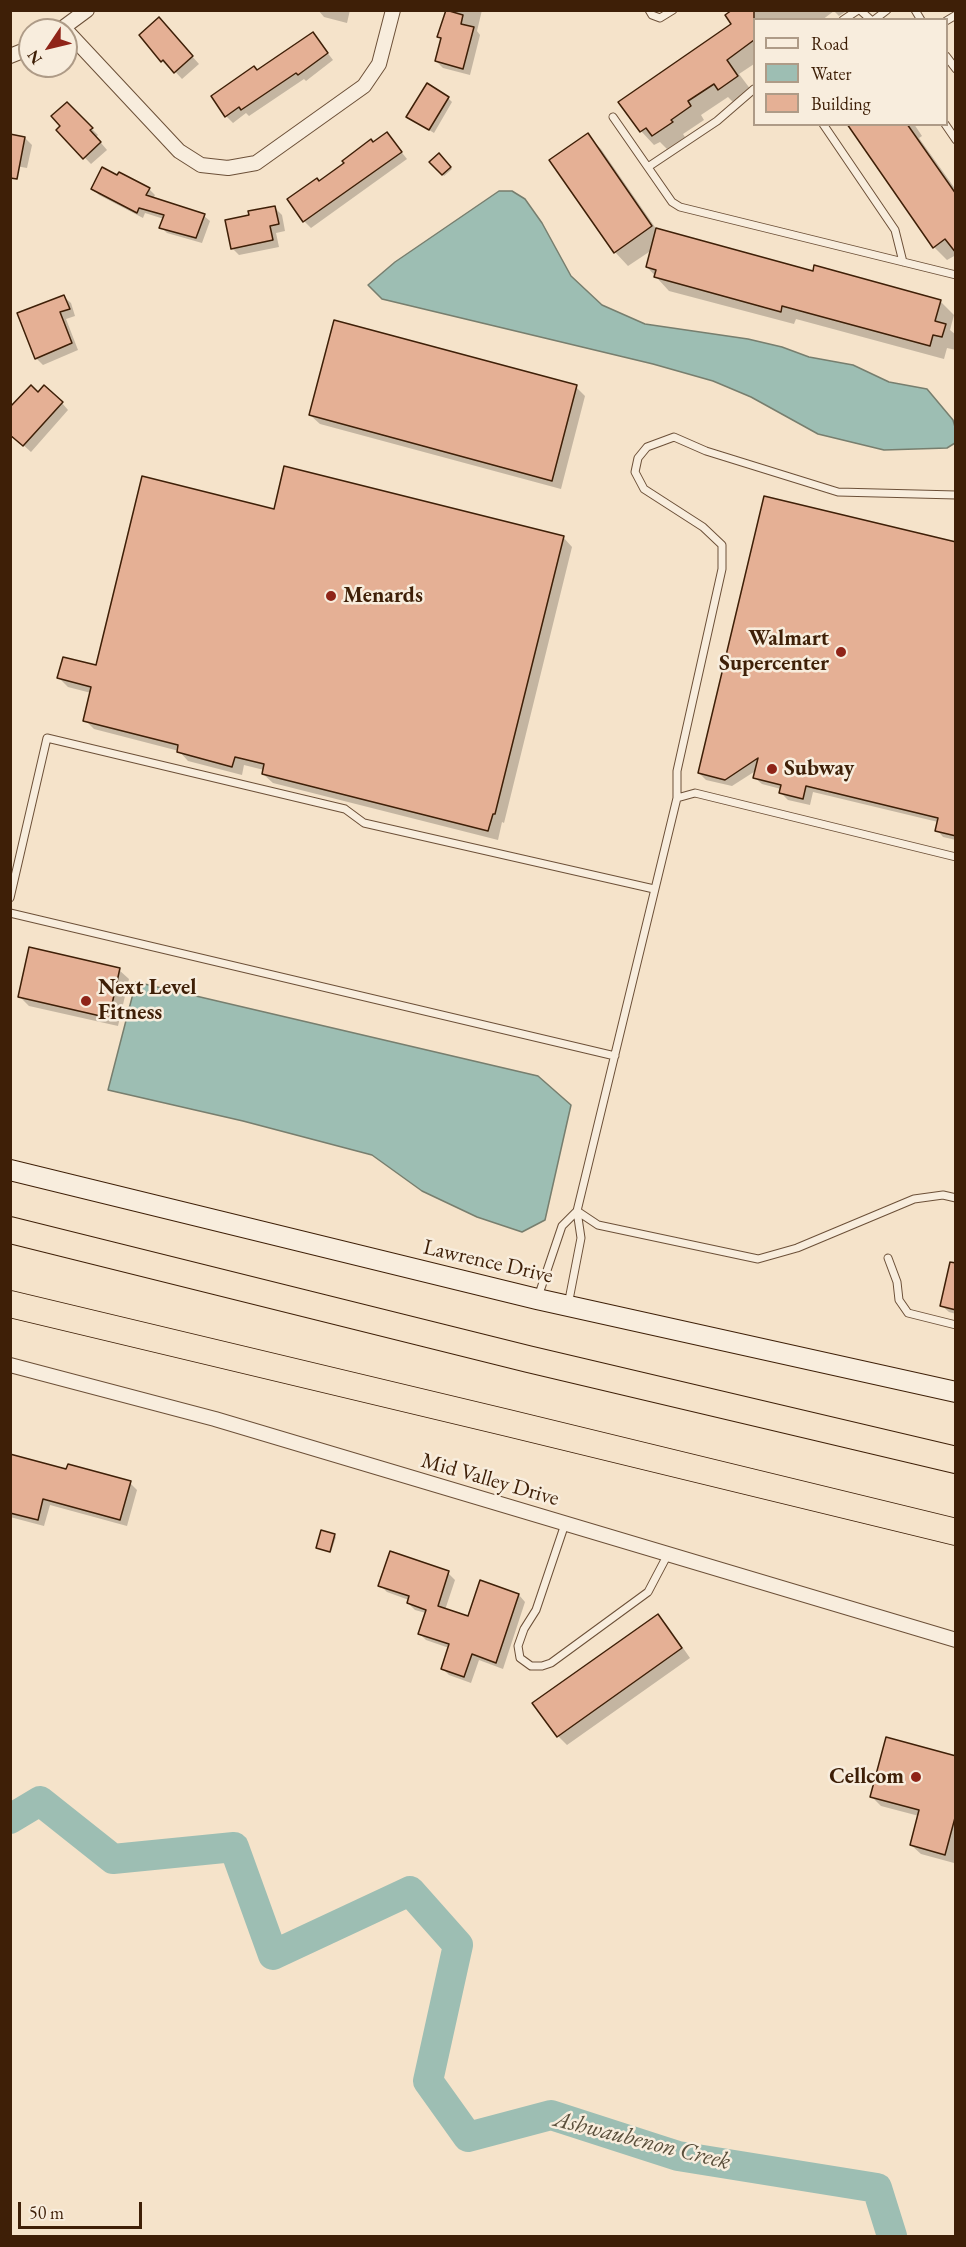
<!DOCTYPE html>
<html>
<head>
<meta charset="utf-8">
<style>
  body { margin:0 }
  #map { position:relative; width:966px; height:2247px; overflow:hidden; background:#f5e3ca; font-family:"EB Garamond",serif }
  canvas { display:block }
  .frame { position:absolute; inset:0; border:12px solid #3e1f07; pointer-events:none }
  .legend { position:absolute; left:753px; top:18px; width:195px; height:108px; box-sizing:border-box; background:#f8eddd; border:2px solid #ae9b87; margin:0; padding:8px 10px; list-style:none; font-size:18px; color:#3e1f07 }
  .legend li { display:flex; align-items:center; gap:12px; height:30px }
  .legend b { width:30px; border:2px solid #ae9b87 }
  .north { position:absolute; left:18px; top:18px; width:60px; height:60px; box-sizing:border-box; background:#f8eddd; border:2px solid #ae9b87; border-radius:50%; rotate:235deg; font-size:16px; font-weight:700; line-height:24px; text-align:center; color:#3e1f07 }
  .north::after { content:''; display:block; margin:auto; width:21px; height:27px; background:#8f2418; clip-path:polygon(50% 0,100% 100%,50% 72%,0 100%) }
  .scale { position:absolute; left:18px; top:2202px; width:124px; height:27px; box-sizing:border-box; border:3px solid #3e1f07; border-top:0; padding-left:8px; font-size:18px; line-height:21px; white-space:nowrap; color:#3e1f07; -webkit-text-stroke:4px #f8eddd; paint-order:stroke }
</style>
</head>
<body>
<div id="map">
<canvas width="966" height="2247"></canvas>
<div class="frame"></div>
<ul class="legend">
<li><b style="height:8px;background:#f8eddd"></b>Road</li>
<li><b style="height:16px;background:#9dbeb3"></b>Water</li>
<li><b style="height:16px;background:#e5b095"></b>Building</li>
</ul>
<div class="north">N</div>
<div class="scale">50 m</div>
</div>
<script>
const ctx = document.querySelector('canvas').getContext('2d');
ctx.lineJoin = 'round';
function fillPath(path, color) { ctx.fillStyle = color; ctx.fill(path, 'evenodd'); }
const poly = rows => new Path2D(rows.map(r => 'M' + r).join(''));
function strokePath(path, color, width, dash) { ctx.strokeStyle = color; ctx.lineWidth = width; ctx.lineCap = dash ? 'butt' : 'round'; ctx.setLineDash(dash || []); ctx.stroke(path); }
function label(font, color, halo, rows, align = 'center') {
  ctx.font = font + ' "EB Garamond",serif'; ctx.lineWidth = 5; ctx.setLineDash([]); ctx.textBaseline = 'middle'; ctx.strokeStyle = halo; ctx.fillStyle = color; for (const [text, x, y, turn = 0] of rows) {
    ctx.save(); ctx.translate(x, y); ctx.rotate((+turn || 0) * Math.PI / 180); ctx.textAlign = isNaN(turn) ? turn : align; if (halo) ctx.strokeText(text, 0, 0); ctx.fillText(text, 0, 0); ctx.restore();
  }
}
const water = poly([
  [499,191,512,191,525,199,542,223,571,276,602,305,645,324,748,339,782,347,809,357,853,365,889,382,927,389,953,420,955,427,955,443,947,448,884,450,818,434,751,397,713,381,653,364,382,299,368,285,395,262,499,191],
  [136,982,538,1076,571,1105,545,1220,522,1232,477,1217,422,1191,372,1155,243,1121,108,1090,136,982]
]);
fillPath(water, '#9dbeb3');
strokePath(water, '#777e6e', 1.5);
fillPath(poly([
  [318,10,350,10,347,23,324,17],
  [450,10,482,10,477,31,480,35,470,75,443,68,436,61,442,40,439,37],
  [735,10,848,10,839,16,834,11,822,20,754,20,754,64,739,74,751,90,733,102,728,97,701,115,704,120,683,134,685,137,667,149,660,142,654,145,641,131,733,24],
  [165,26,199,64,182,79,170,66,169,68,162,61],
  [313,34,333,60,306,81,304,79,249,116,246,113,233,123,226,116,257,71],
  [448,98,452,102,434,133,408,117],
  [67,104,98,135,96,137,107,150,91,164,58,130,62,126],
  [848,124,914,124,922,136,919,138,956,190,956,255,947,260,934,247],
  [387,134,407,159,311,228,304,221,319,182],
  [587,135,601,149,657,230,814,272,940,301,954,315,950,330,956,335,956,350,947,348,944,359,796,319,794,324,669,291,647,267,652,250,628,266,615,252],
  [25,138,32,145,27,168,10,165],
  [439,155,452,169,444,176,431,162],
  [118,177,149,189,155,195,153,199,204,216,210,221,202,243,167,233,161,227,164,219,145,213,143,218,99,195,93,189],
  [275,208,282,215,285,231,276,233,279,247,239,255,232,248,250,216],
  [64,297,71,303,75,316,66,319,78,350,43,365,36,358],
  [576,387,585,396,561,489,320,424,310,415],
  [38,394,62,403,68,410,31,452,10,433],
  [275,511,563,537,572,547,504,823,502,822,498,840,273,783,263,774,264,770,244,765,242,775,188,761,179,751,94,729,85,720,91,693,68,687,59,678,97,667],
  [956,544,956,840,943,837,937,830,938,822,813,792,810,805,788,800,781,793,781,789,762,784,755,778,757,770,732,786,706,780,699,773],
  [119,970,129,979,118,1026,29,1006,19,996],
  [956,1273,956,1314,949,1312,942,1306],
  [10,1456,67,1471,130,1483,137,1490,127,1526,50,1505,44,1526,10,1517],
  [334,1535,336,1537,331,1552,317,1547],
  [448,1573,455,1580,445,1610,468,1618,519,1595,525,1602,503,1669,479,1660,471,1683,449,1675,442,1668,449,1648,426,1640,419,1633,426,1613,415,1610,408,1603,409,1600,387,1592,380,1585],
  [658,1616,667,1625,690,1658,567,1745,558,1736],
  [956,1757,956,1858,954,1863,921,1854,911,1845,919,1816,881,1806,872,1797]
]), '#0003');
strokePath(poly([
  [10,1819,40,1801,113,1859,234,1847,273,1955,410,1891,458,1945,428,2081,468,2137,551,2115,678,2156,877,2188,892,2236]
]), '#9dbeb3', 30);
const building = poly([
  [446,10,463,15,461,24,474,27,463,69,435,61,441,38,437,37,446,10],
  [732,10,754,10,754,40,727,60,738,76,718,90,714,84,688,101,691,106,671,120,673,122,652,136,646,128,640,132,618,102,731,24,725,15,732,10],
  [159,17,193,56,174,73,163,60,161,62,139,35,159,17],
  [313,32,328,53,298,75,296,73,241,110,239,107,225,117,211,96,254,66,257,70,313,32],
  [427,83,449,97,429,130,406,117,427,83],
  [67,102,93,128,90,130,101,142,83,159,56,130,60,126,51,116,67,102],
  [847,124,907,124,956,194,956,253,945,239,933,248,847,124],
  [387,132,402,152,303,222,287,199,317,178,319,181,344,163,342,161,371,139,373,142,387,132],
  [588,133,652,226,614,253,549,160,588,133],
  [10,134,25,137,17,179,10,178,10,134],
  [439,153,451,167,442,175,429,162,439,153],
  [102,167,117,175,119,172,150,188,146,195,205,214,196,238,159,228,164,215,139,208,137,213,91,189,102,167],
  [275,206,279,224,270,226,273,240,231,249,225,220,249,215,248,211,275,206],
  [656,228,813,271,814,265,941,300,935,321,946,324,942,337,933,335,930,346,782,306,781,312,654,277,656,270,646,267,656,228],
  [64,295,70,309,60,312,72,343,35,359,17,313,64,295],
  [334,320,577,385,552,481,309,415,334,320],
  [31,385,38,392,44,385,63,402,23,446,10,435,10,407,31,385],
  [284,466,564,536,495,814,493,814,488,831,262,774,264,764,235,757,232,767,177,752,178,745,83,721,91,687,57,678,63,657,96,665,142,476,274,509,284,466],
  [764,496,956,542,956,836,935,831,938,818,806,786,803,799,779,793,781,785,753,778,758,758,725,780,698,773,764,496],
  [29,947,120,968,109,1018,18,997,29,947],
  [950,1262,956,1263,956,1310,940,1306,950,1262],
  [10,1454,66,1469,68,1464,131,1481,120,1520,43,1499,38,1520,10,1513,10,1454],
  [321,1530,335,1534,330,1552,316,1548,321,1530],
  [390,1551,449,1571,438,1606,468,1616,480,1580,519,1594,496,1663,472,1654,464,1677,441,1669,449,1644,418,1634,426,1610,407,1603,409,1596,378,1586,390,1551],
  [658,1614,682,1648,557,1737,532,1703,658,1614],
  [886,1737,956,1756,956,1814,945,1855,910,1845,919,1810,870,1797,886,1737]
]);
fillPath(building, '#e5b095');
strokePath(building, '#3e1f07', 1.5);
const service = poly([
  [649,10,652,15,660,18,673,10],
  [860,10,871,20],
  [915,10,921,20],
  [843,20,858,10],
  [874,20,887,10],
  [946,21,956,15],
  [946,56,956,69],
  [613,117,672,202,680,207,956,275],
  [823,124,895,230,903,262],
  [945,124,956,140],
  [648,167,717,121,754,89],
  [677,798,677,771,722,569,722,545,703,527,644,489,635,472,638,458,647,447,674,437,706,451,838,492,956,495],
  [10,898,47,738,345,809,364,823,654,889],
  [10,913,615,1056],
  [577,1211,598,1225,758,1259,797,1248,914,1199,943,1195,956,1198],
  [888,1258,897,1282,899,1300,908,1313,956,1325],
  [538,1297,562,1226,577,1211],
  [568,1305,581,1238,577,1211,677,798,695,793,956,857],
  [565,1524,536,1610,524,1629,518,1646,520,1658,531,1666,542,1666,551,1663,648,1592,668,1554]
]);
const minor = poly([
  [64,28,179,151,201,165,228,168,256,163,364,86,379,64,393,10],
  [60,30,87,10],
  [10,56,30,48],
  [10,1365,215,1419,956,1640]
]);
const secondary = poly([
  [10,1170,537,1299,956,1392]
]);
const motorway = poly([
  [10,1230,528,1359,956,1460],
  [10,1304,508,1423,956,1532]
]);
strokePath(service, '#6c5038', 9);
strokePath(minor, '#6c5038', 16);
strokePath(secondary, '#3e1f07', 22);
strokePath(motorway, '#3e1f07', 28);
strokePath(service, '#f8eddd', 7);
strokePath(minor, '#f8eddd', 14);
strokePath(secondary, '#f8eddd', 20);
strokePath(motorway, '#f5e3ca', 26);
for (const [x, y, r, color] of [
  [331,596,6,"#8f2418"],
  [841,652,6,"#8f2418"],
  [772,769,6,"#8f2418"],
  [86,1001,6,"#8f2418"],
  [916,1777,6,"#8f2418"]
]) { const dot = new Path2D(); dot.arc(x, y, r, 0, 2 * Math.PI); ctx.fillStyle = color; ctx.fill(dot); strokePath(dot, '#f8eddd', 2); }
label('bold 22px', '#3e1f07', '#f8eddd', [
  ["Menards",343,596],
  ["Walmart",829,639,"right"],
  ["Supercenter",829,664,"right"],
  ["Subway",784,769],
  ["Next Level",98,988],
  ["Fitness",98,1013],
  ["Cellcom",904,1777,"right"]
], 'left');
label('22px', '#3e1f07', '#f8eddd', [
  ["Lawrence Drive",488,1262,13],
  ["Mid Valley Drive",490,1480,16]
]);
label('italic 24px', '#5a4f3b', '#f8eddd', [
  ["Ashwaubenon Creek",642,2141,14]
]);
</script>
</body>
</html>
